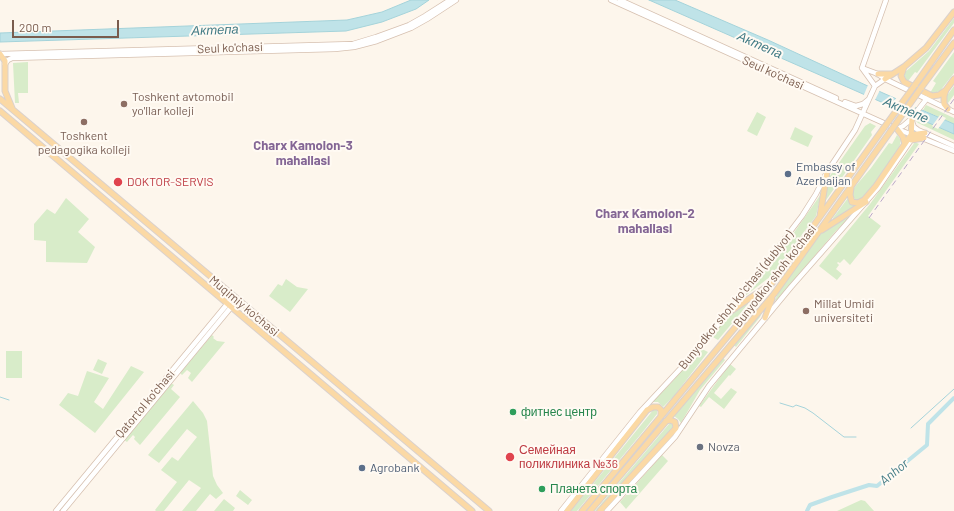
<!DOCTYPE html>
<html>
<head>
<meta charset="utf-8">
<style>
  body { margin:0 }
  #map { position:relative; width:954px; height:511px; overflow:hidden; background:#fdf6ec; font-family:Barlow,sans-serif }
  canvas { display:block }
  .scale { position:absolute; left:12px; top:20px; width:107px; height:18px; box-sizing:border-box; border:2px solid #7a5c4d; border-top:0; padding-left:5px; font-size:12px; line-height:14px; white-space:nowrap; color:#7a5c4d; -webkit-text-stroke:3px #fffaf3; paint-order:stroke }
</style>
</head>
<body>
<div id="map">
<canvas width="954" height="511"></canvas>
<div class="scale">200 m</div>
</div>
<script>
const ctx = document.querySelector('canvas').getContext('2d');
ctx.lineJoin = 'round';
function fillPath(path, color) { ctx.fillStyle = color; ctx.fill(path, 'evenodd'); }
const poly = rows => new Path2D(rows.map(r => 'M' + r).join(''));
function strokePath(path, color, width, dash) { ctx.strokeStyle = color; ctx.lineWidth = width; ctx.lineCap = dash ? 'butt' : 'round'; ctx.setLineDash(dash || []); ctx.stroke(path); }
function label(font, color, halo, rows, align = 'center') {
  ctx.font = font + ' Barlow,sans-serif'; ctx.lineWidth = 4; ctx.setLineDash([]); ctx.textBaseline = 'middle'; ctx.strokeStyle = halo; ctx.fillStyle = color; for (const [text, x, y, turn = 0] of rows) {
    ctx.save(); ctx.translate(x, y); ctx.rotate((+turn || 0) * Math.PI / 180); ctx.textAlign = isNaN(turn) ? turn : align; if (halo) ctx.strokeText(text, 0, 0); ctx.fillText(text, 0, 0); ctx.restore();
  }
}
fillPath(poly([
  [954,18,954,23,917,73,915,72,908,81,906,80,904,73,929,51],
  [954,52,954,73,940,91,934,93,930,93,936,83,933,81],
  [28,62,28,93,18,93,19,103,15,103,13,63],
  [954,86,954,95,948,103,946,102,946,97],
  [926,105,954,118,954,124,923,110],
  [757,112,766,117,757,136,747,131],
  [916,117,954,134,954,140,918,123,915,120],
  [870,123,876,126,871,132,872,135,824,203,829,177,865,126],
  [795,127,813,136,808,147,790,139],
  [897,135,901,140,899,149,866,196,858,201,856,200,853,197,853,189,871,168,889,143,892,144],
  [915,142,919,144,868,216,881,226,850,265,844,259,840,263,838,262,837,263,839,265,836,269,842,274,837,280,819,266,870,204],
  [821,194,816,216,771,276,740,300,781,251],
  [66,198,89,219,78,232,95,247,87,263,46,262,46,241,34,240,34,224,47,209,55,214],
  [848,198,851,203,856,205,833,220,833,218],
  [854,212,835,232,776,301,775,300,780,289,823,231],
  [286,279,297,287,308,289,290,312,269,296,278,284,282,286],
  [754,297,718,340,711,336,725,319],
  [765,306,760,317,736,347,734,345],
  [212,335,214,337,213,338,217,341,225,342,192,382,188,378,191,373,187,370,182,375,180,373],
  [700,348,708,352,674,396,663,407,658,402,652,402,671,383],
  [6,351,22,351,22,378,6,378],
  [723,358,725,360,700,390,681,423,678,419,674,416],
  [98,359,107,363,102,374,93,370],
  [730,364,736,369,730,376,729,375,714,393,721,399,731,388,737,392,724,409,709,397,701,407,699,406],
  [131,366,144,372,95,433,59,405,68,393,78,396,87,371,109,378,94,402,103,409],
  [171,383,174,385,171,389,180,397,140,445,134,439,135,437,133,435,127,442,124,440],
  [193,401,203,413,207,421,213,476,217,485,223,493,216,499,210,494,196,511,182,511,201,488,189,480,164,511,156,511,155,510,177,482,161,470,172,457,178,461,197,437,187,429,159,463,148,455],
  [654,409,657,410,657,414,641,434,577,511,571,511],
  [671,423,673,424,674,428,597,511,595,511,669,424],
  [662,455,668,461,626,509,620,502],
  [240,490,252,500,248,505,236,496],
  [224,499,235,508,233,511,214,511],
  [861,500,865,501,874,511,837,511]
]), '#d8ecc9');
const water = poly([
  [411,0,429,0,416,9,382,22,346,31,0,42,0,33,347,20,382,12,411,0],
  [649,0,675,0,768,40,883,93,954,124,954,134,649,0]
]);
fillPath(water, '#bfe3e8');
strokePath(water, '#a5d3da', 1);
fillPath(poly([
  [868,85,880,90,874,102,863,97],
  [897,97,917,105,909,116,889,108],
  [940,115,946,118,938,129,932,126]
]), '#fdf6ec');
strokePath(poly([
  [0,397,9,400],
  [780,403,793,407,796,405,805,408,813,413,844,437,856,437],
  [911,428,954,389]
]), '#a5d3da', 1);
strokePath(poly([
  [807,511,810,505,832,497,869,485,877,486,927,445,928,424,954,398]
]), '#bfe3e8', 4);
const secondary = poly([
  [611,0,897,129,915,136],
  [620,0,836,98],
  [0,54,353,44,376,37,409,25,425,16,450,0],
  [5,64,8,60,12,58,335,49,354,47,377,41,411,28,427,19,456,0],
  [862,68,878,74,885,79,954,112],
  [862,68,886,0],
  [862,68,875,86],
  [845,102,856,106,863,104,869,99,875,86,885,79],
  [912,122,914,127,918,130,954,146],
  [897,129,903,126,910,120,925,101,925,98],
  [922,138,954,151],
  [56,511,233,297],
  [63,511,237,300],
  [561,511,640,412,681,368,728,313,802,216,816,194,827,172,855,130,869,99],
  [607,511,675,437,709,386,791,287,878,188,911,140]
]);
const primary = poly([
  [0,54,5,61,5,91,12,108],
  [904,67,901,76,904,82,932,96,939,95,946,90],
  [878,74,891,74],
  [885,79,905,66,926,48,954,12],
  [915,85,954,30],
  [921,88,954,43],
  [0,99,489,511],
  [948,109,944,104,944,96,946,90,954,79],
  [0,111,472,511],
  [912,118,911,140,924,138],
  [897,129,903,137,905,144],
  [851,188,850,195,852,202,858,203,864,200,876,186,911,135,925,133],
  [820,216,827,172],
  [822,230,866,202],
  [728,313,768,286],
  [765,318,772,299],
  [567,511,647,410,653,407,658,407,661,410,661,416],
  [582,511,773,282,883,129],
  [590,511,774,294,890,132],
  [600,511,676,428,675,422,670,420,666,421]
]);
strokePath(secondary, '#d6c0b0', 6);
strokePath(primary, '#dad1cd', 7);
strokePath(secondary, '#fff', 4.5);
strokePath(primary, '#fbd9a5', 5);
strokePath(poly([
  [869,218,954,99]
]), '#b9a8c9', 1, [6, 4]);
const primaryBridge = poly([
  [883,129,915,85],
  [890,132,921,88]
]);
strokePath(primaryBridge, '#dad1cd', 7, []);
strokePath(primaryBridge, '#fbd9a5', 5);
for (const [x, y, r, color] of [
  [124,104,4,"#8d6e63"],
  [84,122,4,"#8d6e63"],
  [788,174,4,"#5c6f8a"],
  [118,182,5,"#e0444e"],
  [806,311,4,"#8d6e63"],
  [513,412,4,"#2e9e5b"],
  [700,447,4,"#6b7280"],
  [510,457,5,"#e0444e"],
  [362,468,4,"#5c6f8a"],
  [542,489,4,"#2e9e5b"]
]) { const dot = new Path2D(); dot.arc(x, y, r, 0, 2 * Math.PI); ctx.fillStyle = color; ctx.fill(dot); strokePath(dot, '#fffaf3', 1.5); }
label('12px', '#7a5c4d', '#fffaf3', [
  ["Seul ko'chasi",230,48,-2],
  ["Seul ko'chasi",773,73,24],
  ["Bunyodkor shoh ko'chasi",775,276,-52],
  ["Bunyodkor shoh koʻchasi (dublyor)",736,300,-51],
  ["Muqimiy ko'chasi",244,306,40],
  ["Qatortol ko'chasi",145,404,-50]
]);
label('12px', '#785e54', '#fffaf3', [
  ["Toshkent avtomobil",132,97],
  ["yo'llar kolleji",132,111],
  ["Toshkent",84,136,"center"],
  ["pedagogika kolleji",84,150,"center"],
  ["Millat Umidi",814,304],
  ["universiteti",814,318]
], 'left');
label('12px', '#4e5e75', '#fffaf3', [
  ["Embassy of",796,167],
  ["Azerbaijan",796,181],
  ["Agrobank",370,468]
], 'left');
label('12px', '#be3a42', '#fffaf3', [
  ["DOKTOR-SERVIS",127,182],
  ["Семейная",519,450],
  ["поликлиника №36",519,464]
], 'left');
label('12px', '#27864d', '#fffaf3', [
  ["фитнес центр",521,412],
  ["Планета спорта",550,489]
], 'left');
label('12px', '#5b616d', '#fffaf3', [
  ["Novza",708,447]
], 'left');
label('italic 13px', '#437c86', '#fffaf3', [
  ["Актепа",215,30,-2],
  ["Актепа",760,45,24],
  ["Актепе",906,110,23],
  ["Anhor",894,472,-39]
]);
label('bold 13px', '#846695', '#fffaf3', [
  ["Charx Kamolon-3",303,146],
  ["mahallasi",303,161],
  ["Charx Kamolon-2",645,214],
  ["mahallasi",645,229]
]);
</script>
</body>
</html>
